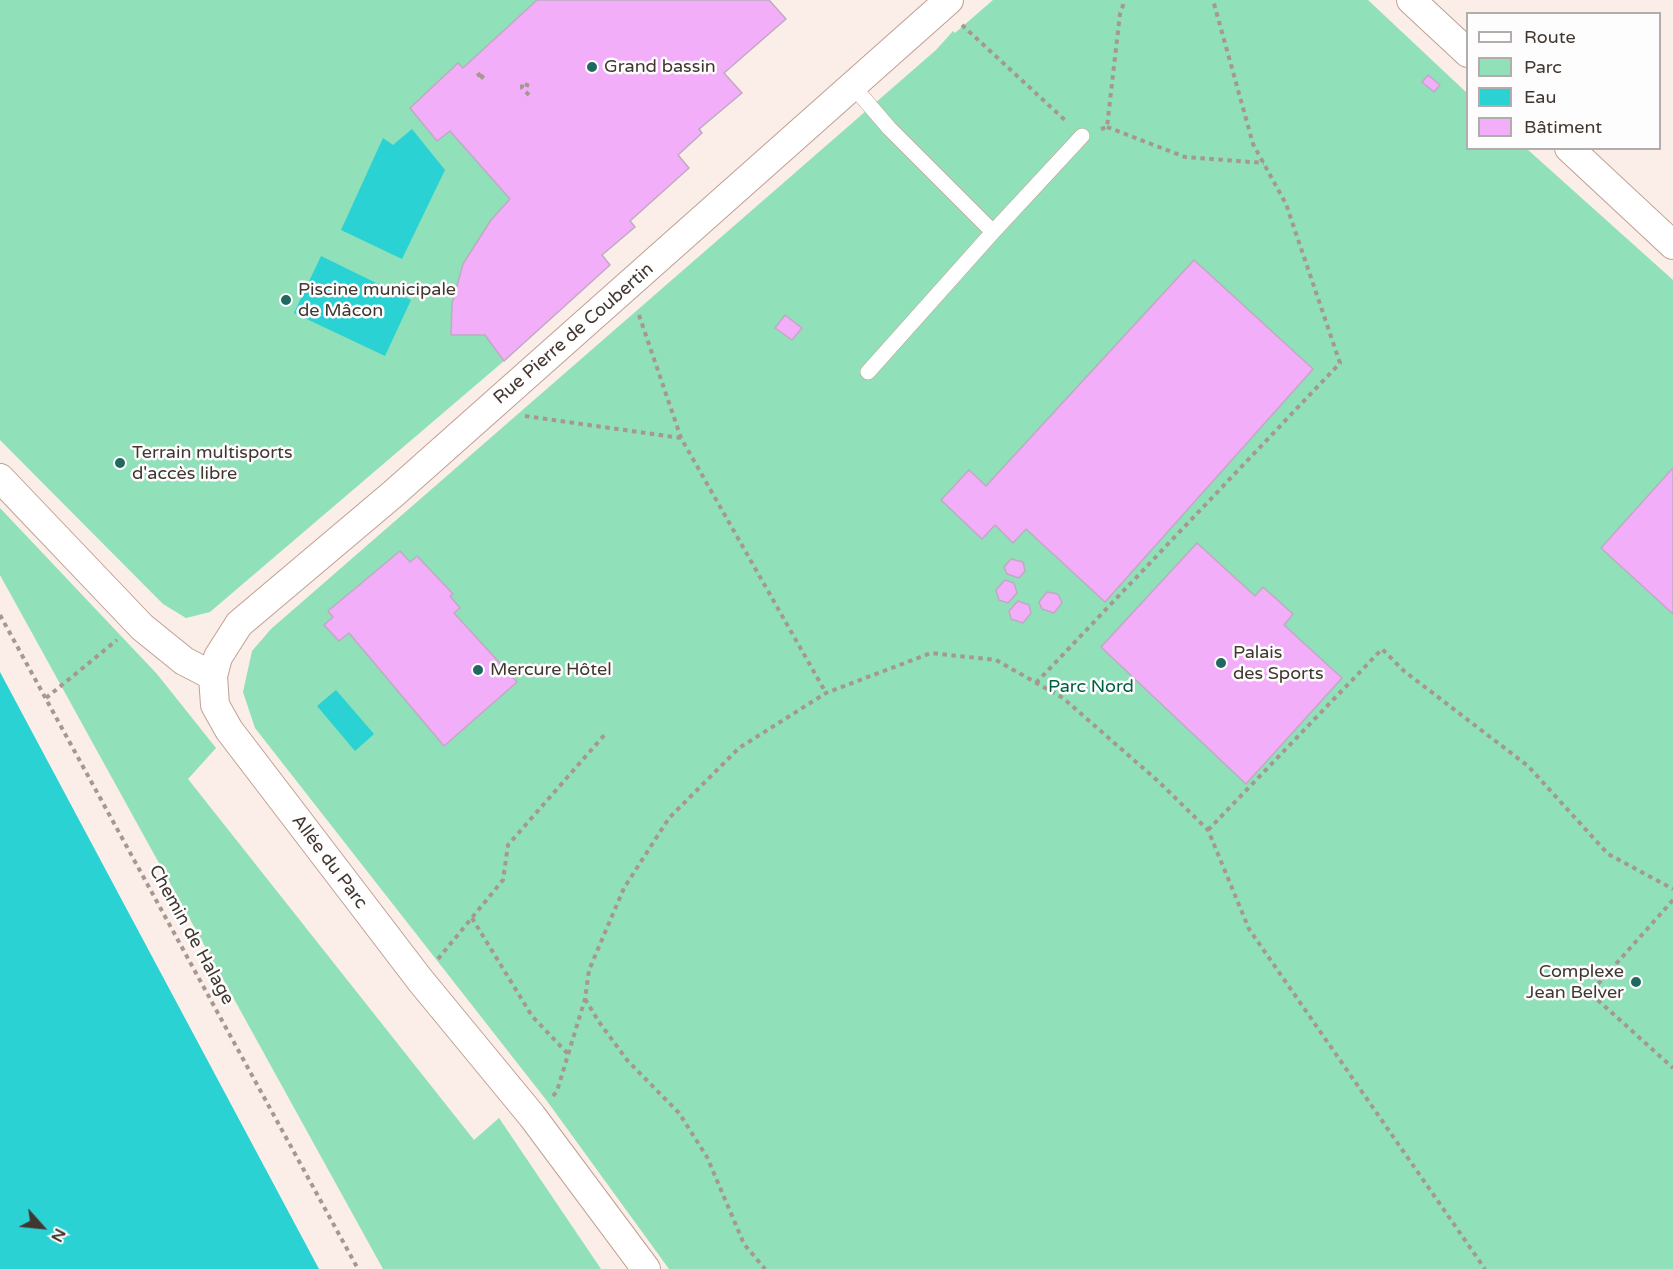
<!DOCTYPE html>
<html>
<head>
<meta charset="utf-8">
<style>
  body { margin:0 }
  #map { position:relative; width:1673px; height:1269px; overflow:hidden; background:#fbede7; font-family:"Varela Round",sans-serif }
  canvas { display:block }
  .legend { position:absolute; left:1466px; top:12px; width:195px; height:138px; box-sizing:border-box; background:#fdfdfd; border:2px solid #b2adab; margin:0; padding:8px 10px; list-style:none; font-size:18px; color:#423630 }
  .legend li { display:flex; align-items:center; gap:12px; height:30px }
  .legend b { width:30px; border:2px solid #b2adab }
  .north { position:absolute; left:12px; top:1197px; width:60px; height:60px; -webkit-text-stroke:4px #fdfdfd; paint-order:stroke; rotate:117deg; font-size:16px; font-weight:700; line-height:24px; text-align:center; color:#423630 }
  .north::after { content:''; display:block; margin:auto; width:21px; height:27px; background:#423630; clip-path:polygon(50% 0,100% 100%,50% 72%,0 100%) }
</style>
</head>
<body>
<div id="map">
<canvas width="1673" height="1269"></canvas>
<ul class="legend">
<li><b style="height:8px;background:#fff"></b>Route</li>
<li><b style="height:16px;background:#90e0b9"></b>Parc</li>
<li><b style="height:16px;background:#2bd2d3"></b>Eau</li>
<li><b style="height:16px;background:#f3aefa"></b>Bâtiment</li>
</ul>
<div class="north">N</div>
</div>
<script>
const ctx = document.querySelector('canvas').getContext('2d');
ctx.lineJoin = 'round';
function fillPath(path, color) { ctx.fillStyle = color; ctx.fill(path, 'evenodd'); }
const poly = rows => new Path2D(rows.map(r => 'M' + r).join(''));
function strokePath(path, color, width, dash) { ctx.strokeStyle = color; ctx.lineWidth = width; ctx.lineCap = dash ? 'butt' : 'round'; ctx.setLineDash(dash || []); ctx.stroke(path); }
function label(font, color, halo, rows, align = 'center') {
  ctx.font = font + ' "Varela Round",sans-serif'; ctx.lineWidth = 5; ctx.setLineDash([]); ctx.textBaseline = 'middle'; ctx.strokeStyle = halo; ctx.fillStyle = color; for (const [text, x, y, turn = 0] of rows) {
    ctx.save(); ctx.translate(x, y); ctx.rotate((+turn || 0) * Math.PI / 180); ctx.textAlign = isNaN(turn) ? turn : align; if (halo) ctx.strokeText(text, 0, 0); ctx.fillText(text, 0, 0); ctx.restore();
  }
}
fillPath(poly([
  [0,0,769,0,786,19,724,73,742,93,700,129,702,133,678,154,689,168,630,220,635,227,602,255,610,265,504,361,210,612,186,618,163,604,0,440],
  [993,0,1368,0,1467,93,1468,148,1527,149,1673,280,1673,1269,669,1269,547,1101,255,728,243,692,252,651,271,629,936,50,953,31,955,33],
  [0,508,157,674,216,748,188,779,474,1140,499,1118,601,1269,383,1269,0,575]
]), '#90e0b9');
fillPath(poly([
  [412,129,445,170,402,259,341,230,383,138,393,145],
  [321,256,411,300,385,356,294,313],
  [0,672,319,1269,0,1269],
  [336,690,374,734,355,751,317,706]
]), '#2bd2d3');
const building = poly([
  [537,0,769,0,786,19,724,73,742,93,699,129,702,133,678,155,689,168,630,221,635,227,602,255,610,265,504,361,485,335,451,335,452,304,463,264,491,220,510,199,450,131,437,141,410,108,458,63,463,68,537,0],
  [1428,75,1440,85,1434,92,1422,82,1428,75],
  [1194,260,1313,369,1105,602,1026,529,1013,543,995,525,982,539,941,500,969,470,986,486,1194,260],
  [785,315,802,328,792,340,775,328,785,315],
  [1673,468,1673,614,1601,548,1673,468],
  [1197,543,1255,596,1263,587,1293,614,1284,625,1342,678,1246,784,1101,647,1197,543],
  [400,551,410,562,417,556,453,594,450,596,460,608,454,613,517,682,444,746,349,633,339,641,324,625,333,617,328,611,400,551],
  [1011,559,1023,562,1025,571,1019,578,1007,574,1004,567,1011,559],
  [1005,580,1014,583,1017,593,1008,603,999,600,996,590,1005,580],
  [1047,592,1058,594,1062,603,1054,613,1042,609,1039,602,1047,592],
  [1018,601,1029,605,1031,613,1023,623,1011,619,1009,611,1018,601]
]);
fillPath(building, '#f3aefa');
strokePath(building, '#c0aac2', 1.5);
const service = poly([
  [853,86,889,128,993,232],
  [868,372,993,232,1082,136]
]);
const minor = poly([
  [1411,0,1468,53],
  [1569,148,1673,245],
  [0,478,142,627,184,661,213,676],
  [646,1269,532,1116,420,980,229,730,215,705,213,676,218,657,239,624,393,494,949,0]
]);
strokePath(service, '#bfa093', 16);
strokePath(minor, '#bfa093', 30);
strokePath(poly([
  [962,25,1067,122],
  [477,76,481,73,484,75,480,79],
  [529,95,522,88,522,83,532,87],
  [1107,127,1185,157,1264,163],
  [1101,129,1107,127,1120,14,1125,0],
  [639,315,681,438,826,693],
  [525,416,681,438],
  [0,615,358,1269],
  [1036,683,1340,363,1286,204,1253,144,1213,0],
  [46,698,117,640],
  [1208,830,1382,649,1404,671,1528,766,1608,854,1673,889],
  [1673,900,1590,993,1673,1068],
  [472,918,532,1016,568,1054],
  [438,959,503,880,508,845,607,732],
  [585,999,599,1022,627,1060,679,1113,707,1157,744,1244,765,1269],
  [553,1096,557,1091,585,999,589,970,624,888,669,818,739,748,826,693,931,653,996,660,1063,698,1159,782,1208,830,1249,929,1485,1269]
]), '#a59892', 4, [4.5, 4.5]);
strokePath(service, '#fff', 15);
strokePath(minor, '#fff', 28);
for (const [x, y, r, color] of [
  [592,67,6,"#216960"],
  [286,300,6,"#216960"],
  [120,463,6,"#216960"],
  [1221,663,6,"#216960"],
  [478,670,6,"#216960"],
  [1636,982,6,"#216960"]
]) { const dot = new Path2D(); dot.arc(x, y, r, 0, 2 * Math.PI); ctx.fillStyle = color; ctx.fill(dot); strokePath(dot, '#fdfdfd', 2); }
label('18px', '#423630', '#fdfdfd', [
  ["Grand bassin",604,67],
  ["Piscine municipale",298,290],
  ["de Mâcon",298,311],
  ["Terrain multisports",132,453],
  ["d'accès libre",132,474],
  ["Palais",1233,653],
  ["des Sports",1233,674],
  ["Mercure Hôtel",490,670],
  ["Complexe",1624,972,"right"],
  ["Jean Belver",1624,993,"right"]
], 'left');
label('18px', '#423630', '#fdfdfd', [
  ["Rue Pierre de Coubertin",574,334,-41],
  ["Allée du Parc",329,862,53],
  ["Chemin de Halage",191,935,61]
]);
label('18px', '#005f3f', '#fdfdfd', [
  ["Parc Nord",1091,687]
]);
</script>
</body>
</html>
